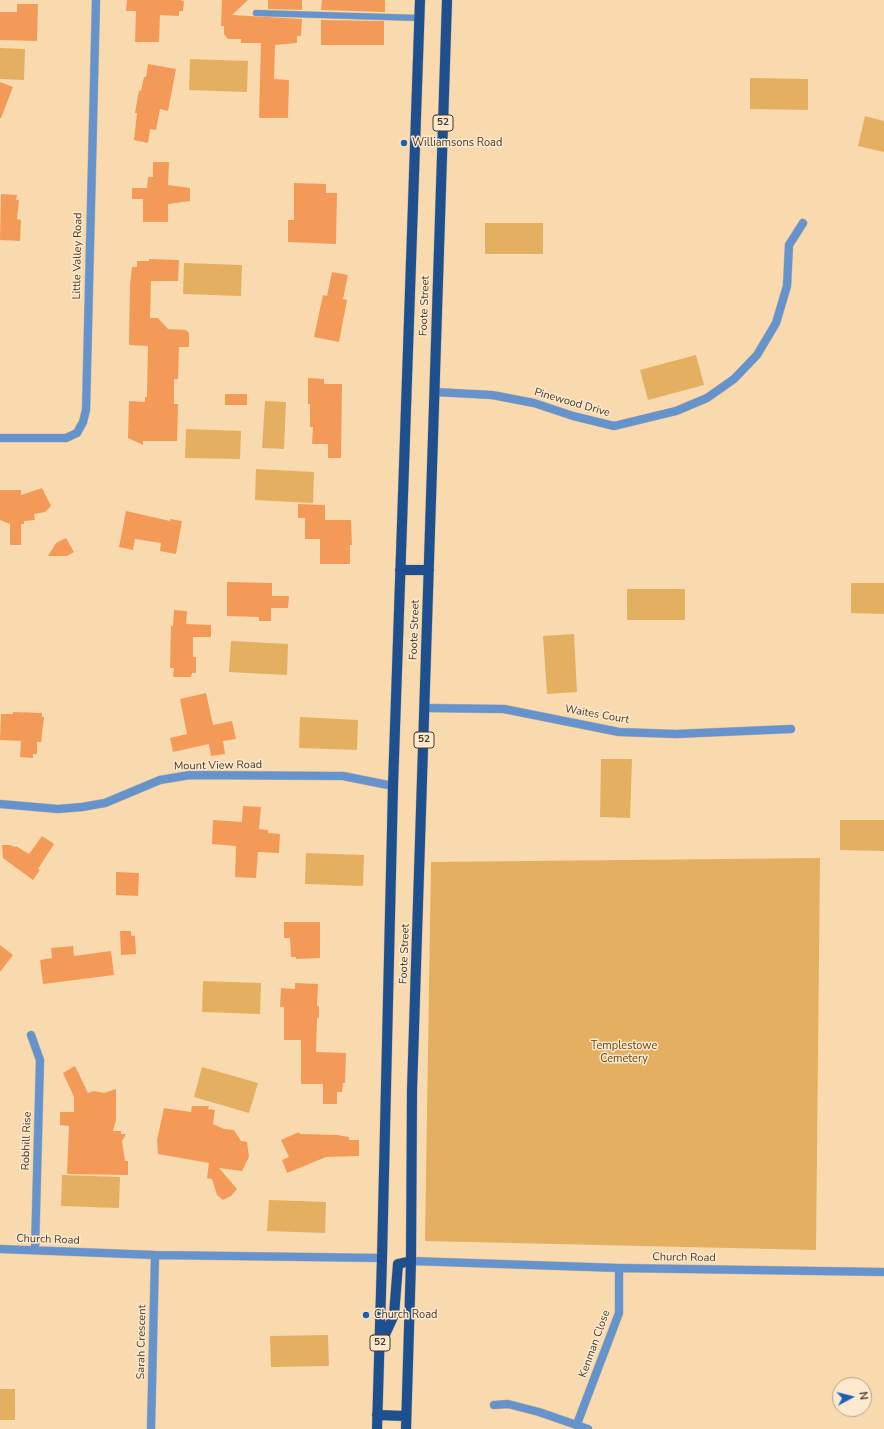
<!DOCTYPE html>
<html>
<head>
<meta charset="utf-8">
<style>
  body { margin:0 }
  #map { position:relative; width:884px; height:1429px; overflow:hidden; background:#f9daaf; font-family:"Nunito Sans",sans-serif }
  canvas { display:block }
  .north { position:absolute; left:832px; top:1377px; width:40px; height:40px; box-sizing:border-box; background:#fce9cf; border:1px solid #b3a38c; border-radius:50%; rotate:83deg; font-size:11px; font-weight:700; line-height:16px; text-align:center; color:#463a28 }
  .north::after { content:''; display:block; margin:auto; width:14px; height:18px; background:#1d60b1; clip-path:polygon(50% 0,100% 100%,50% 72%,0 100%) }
</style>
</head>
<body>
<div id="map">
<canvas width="884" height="1429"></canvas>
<div class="north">N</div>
</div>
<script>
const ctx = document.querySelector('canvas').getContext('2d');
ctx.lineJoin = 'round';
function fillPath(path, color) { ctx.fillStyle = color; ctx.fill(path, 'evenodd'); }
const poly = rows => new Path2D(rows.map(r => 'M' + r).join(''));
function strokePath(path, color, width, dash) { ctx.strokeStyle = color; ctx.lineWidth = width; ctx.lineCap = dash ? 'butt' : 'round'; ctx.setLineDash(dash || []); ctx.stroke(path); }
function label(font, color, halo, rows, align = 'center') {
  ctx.font = font + ' "Nunito Sans",sans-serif'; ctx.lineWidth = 3; ctx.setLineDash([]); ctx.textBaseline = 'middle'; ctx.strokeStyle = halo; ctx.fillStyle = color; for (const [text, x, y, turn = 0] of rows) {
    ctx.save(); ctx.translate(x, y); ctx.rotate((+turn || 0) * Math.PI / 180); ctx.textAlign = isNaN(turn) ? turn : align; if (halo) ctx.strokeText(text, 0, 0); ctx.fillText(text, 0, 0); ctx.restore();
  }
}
fillPath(poly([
  [0,48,25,49,24,80,0,79],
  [190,59,248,61,247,92,189,90],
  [750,78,808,79,808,110,750,109],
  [865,116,884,121,884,152,858,146],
  [485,223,543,223,543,254,485,254],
  [184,263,242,265,241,296,183,294],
  [696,355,704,385,648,400,640,370],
  [265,401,286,402,284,449,262,448],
  [186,429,241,431,240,459,185,458],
  [256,469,314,472,313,503,255,500],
  [851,583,884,583,884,614,851,613],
  [627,589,685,589,685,620,627,620],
  [574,634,577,692,547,694,543,636],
  [231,641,288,644,287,675,229,672],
  [300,717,358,720,357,750,299,748],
  [601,759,632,759,630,818,600,817],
  [840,820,884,820,884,851,840,850],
  [306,853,364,855,363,886,305,884],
  [820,858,816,1250,425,1241,431,862],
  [203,981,261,983,260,1014,202,1012],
  [202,1067,258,1083,249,1113,194,1097],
  [62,1175,120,1177,119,1208,61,1206],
  [269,1200,326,1202,325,1233,267,1231],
  [328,1335,329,1366,271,1367,270,1336],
  [0,1389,15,1389,15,1420,0,1420]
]), '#e4af61');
fillPath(poly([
  [127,0,180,0,184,1,183,11,179,11,179,16,160,15,159,42,135,42,136,11,126,11],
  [222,0,248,0,232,15,302,19,301,36,297,36,297,43,275,45,274,79,289,80,288,118,259,118,261,43,241,43,241,39,228,39,224,34,224,26,221,26],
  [268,0,302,0,302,10,268,9],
  [322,0,385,0,385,12,321,10],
  [17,4,38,4,37,41,0,40,0,12,17,12],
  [321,20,384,21,384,45,321,45],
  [148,64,176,69,168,111,160,109,156,130,150,129,148,143,134,140,137,113,135,113,139,90,141,91,144,77,146,77],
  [0,82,13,87,1,118,0,118],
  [153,162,169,162,168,185,190,188,190,201,168,204,168,222,143,222,143,199,132,199,132,188,147,188,148,177,153,177],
  [294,183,326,184,326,193,337,193,336,244,288,242,288,220,294,220],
  [1,194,17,195,16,200,19,200,17,219,21,220,20,241,0,240],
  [149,259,179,260,178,281,151,281,150,318,158,318,168,329,186,330,189,333,189,347,179,347,178,379,174,379,174,404,178,404,177,441,143,441,143,445,128,438,129,401,145,402,145,397,147,397,148,346,129,345,130,284,132,267,137,267,137,261,149,261],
  [332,272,348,275,343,299,347,300,339,342,314,337,323,295,327,296],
  [308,378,324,379,324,384,342,384,341,458,328,458,328,444,312,444,313,427,310,427,310,404,308,404],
  [225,394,247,394,247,405,225,405],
  [42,488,51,506,45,512,34,514,35,520,24,521,24,524,21,524,21,545,10,545,10,524,0,520,0,490,21,490,21,495],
  [298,504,325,505,325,520,351,520,352,545,350,545,350,564,320,564,320,539,305,539,305,518,298,518],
  [126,511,170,521,170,519,182,521,176,554,160,551,161,543,135,539,133,550,119,547],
  [66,538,74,552,67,556,48,556,56,543],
  [227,582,272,583,272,596,289,596,288,608,271,608,271,621,259,621,259,617,227,616],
  [174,610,187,611,186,624,211,625,211,637,193,637,193,657,196,657,196,673,192,673,191,677,173,677,174,668,170,668,171,626,173,626],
  [206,693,213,725,232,721,236,739,223,741,225,754,211,756,209,744,173,752,170,738,187,734,180,699],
  [13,712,42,713,42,717,44,717,41,742,37,742,37,754,33,754,33,758,20,757,21,741,0,740,1,714,13,714],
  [243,806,261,807,259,829,268,830,268,833,280,834,279,853,258,852,256,878,235,877,236,846,212,844,213,820,242,822],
  [42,836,54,844,38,869,40,870,33,880,3,858,2,845,10,845,15,847,16,846,29,854],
  [116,872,139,873,138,896,116,895],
  [284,922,320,922,320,958,296,959,296,957,291,957,290,938,284,938],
  [120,931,131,931,131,936,135,936,136,954,121,955],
  [0,945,13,955,0,972],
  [73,946,74,956,111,951,114,975,43,984,40,960,52,958,51,948],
  [295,983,318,984,317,1006,319,1006,319,1018,317,1018,316,1052,346,1053,345,1083,343,1083,342,1092,337,1092,337,1104,323,1104,323,1084,301,1084,301,1040,284,1040,284,1007,280,1007,281,988,295,989],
  [75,1066,88,1093,94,1091,104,1093,116,1089,116,1120,113,1131,121,1131,121,1134,126,1134,122,1141,125,1161,128,1161,128,1175,67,1174,69,1126,60,1125,60,1112,74,1112,74,1097,63,1073],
  [192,1106,209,1106,208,1109,215,1110,213,1124,224,1129,234,1130,241,1141,247,1142,249,1157,242,1171,219,1168,237,1189,231,1196,223,1200,217,1195,212,1179,207,1178,209,1163,158,1154,157,1140,164,1108,191,1112],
  [299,1132,300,1134,338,1135,349,1137,349,1140,359,1140,359,1156,326,1157,287,1173,282,1160,289,1157,281,1140]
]), '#f39a58');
const lane = poly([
  [256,13,419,18]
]);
const street = poly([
  [435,392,492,395,534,403,573,416,614,426,676,411,707,398,734,379,757,355,776,323,787,286,789,245,803,223],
  [0,438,66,438,77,433,83,422,86,410,96,0],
  [425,708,504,709,619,732,676,734,791,729],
  [0,804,58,809,82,807,105,803,160,780,190,775,343,776,393,786],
  [31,1035,40,1060,35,1250],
  [0,1249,155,1255,382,1258],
  [411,1261,619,1268,884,1272],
  [494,1405,508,1404,539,1412,588,1429],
  [577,1424,619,1313,619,1268],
  [151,1429,155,1255]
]);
const primary = poly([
  [400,570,429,570],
  [382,1341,394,1315,398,1264,411,1261],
  [377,1415,406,1416],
  [377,1429,382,1258,393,786,420,0],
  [406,1429,411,1261,412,1090,447,0]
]);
strokePath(lane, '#d2b791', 7);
strokePath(street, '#d2b791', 9);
strokePath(primary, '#d2b791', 11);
strokePath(lane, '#6593ce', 6);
strokePath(street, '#6593ce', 8);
strokePath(primary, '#1e508f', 10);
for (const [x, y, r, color] of [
  [404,143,4,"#1d60b1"],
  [366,1315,4,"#1d60b1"]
]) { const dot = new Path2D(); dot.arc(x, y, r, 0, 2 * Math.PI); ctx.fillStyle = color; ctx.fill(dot); strokePath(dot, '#fce9cf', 1.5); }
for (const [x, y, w] of [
  [443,123,20],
  [424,740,20],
  [380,1343,20]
]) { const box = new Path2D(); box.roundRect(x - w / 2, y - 8, w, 16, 3); ctx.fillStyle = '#fce9cf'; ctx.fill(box); strokePath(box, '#463a28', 1); }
label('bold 10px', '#463a28', null, [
  ["52",443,123],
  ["52",424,740],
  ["52",380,1343]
]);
label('11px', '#463a28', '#fce9cf', [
  ["Williamsons Road",412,143],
  ["Church Road",374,1315]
], 'left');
label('11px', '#463a28', '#fce9cf', [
  ["Little Valley Road",78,256,-89],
  ["Foote Street",425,306,-88],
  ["Pinewood Drive",572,403,16],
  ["Foote Street",415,630,-88],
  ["Waites Court",597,715,10],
  ["Mount View Road",218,766,-1],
  ["Foote Street",405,954,-88],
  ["Robhill Rise",27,1141,-88],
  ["Church Road",48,1240,2],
  ["Church Road",684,1258,1],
  ["Sarah Crescent",142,1342,-89],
  ["Kenman Close",595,1344,-70]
]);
label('11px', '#654610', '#fce9cf', [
  ["Templestowe",624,1046],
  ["Cemetery",624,1059]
]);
</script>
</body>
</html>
